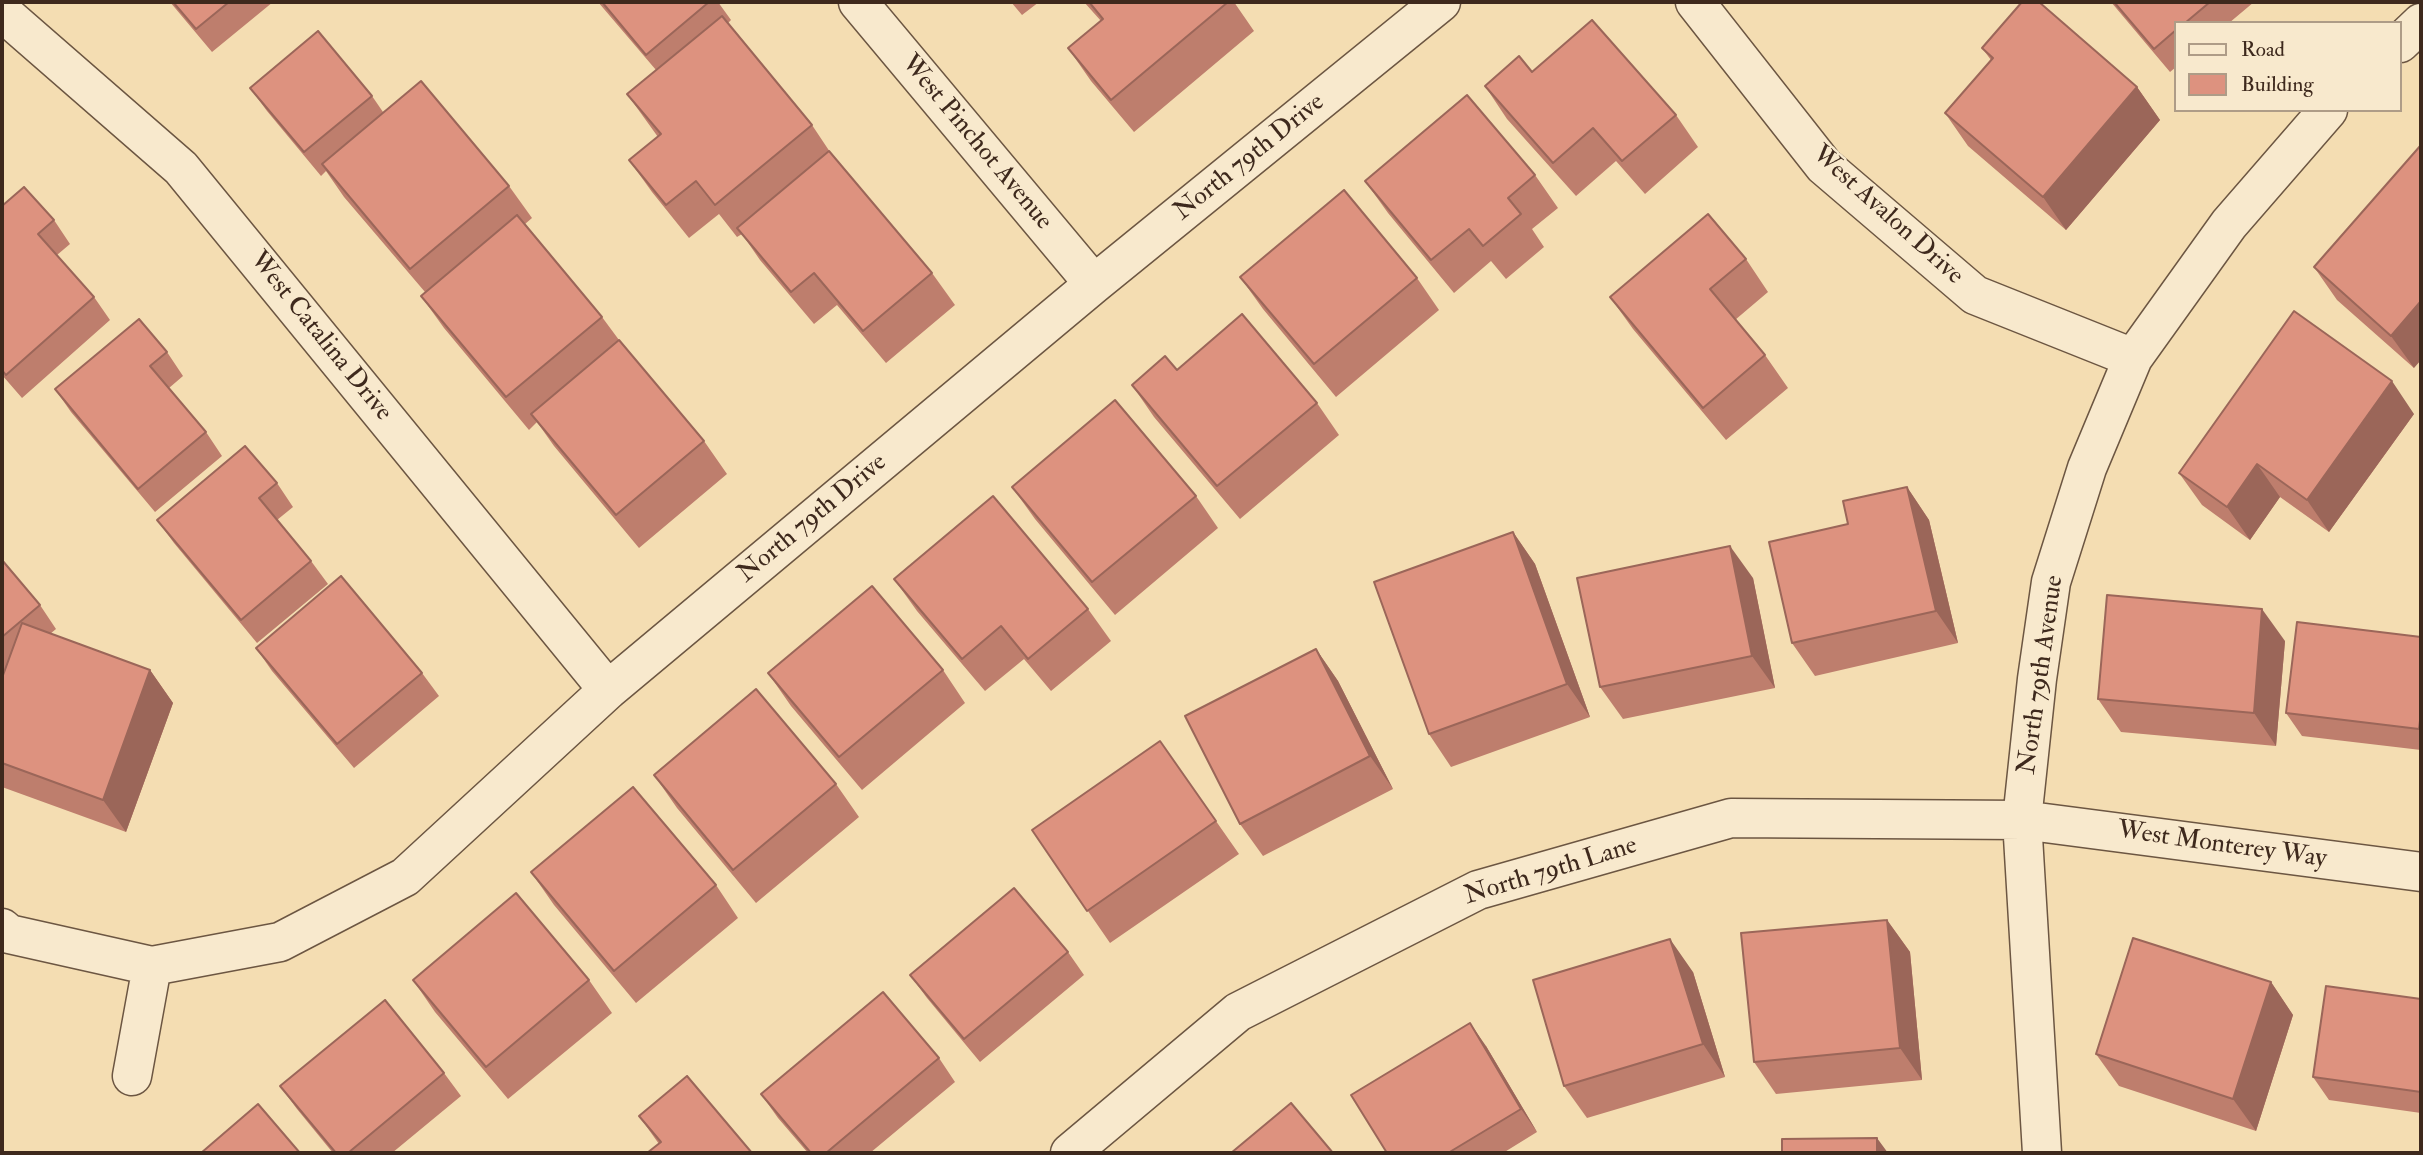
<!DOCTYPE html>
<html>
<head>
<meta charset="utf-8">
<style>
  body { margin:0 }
  #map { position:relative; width:2423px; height:1155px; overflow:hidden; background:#f4ddb2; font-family:"IM FELL Double Pica",serif }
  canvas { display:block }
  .frame { position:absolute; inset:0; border:4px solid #3e291d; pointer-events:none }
  .legend { position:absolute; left:2174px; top:21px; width:228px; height:91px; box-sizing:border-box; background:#f8e9cd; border:2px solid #ae9c87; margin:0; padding:9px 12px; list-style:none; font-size:21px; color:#3e291d }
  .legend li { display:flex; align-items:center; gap:14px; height:35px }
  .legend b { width:35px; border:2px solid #ae9c87 }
</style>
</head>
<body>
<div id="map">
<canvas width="2423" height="1155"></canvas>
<div class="frame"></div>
<ul class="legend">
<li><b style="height:9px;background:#f8e9cd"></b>Road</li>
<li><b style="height:19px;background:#dd927f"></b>Building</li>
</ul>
</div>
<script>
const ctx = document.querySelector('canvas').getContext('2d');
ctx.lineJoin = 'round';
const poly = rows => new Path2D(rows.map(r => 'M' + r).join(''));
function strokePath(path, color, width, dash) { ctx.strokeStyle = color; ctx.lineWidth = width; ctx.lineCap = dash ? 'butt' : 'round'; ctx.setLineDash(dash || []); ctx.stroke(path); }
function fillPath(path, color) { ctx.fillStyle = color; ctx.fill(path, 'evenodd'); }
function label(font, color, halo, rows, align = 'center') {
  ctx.font = font + ' "IM FELL Double Pica",serif'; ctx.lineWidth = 5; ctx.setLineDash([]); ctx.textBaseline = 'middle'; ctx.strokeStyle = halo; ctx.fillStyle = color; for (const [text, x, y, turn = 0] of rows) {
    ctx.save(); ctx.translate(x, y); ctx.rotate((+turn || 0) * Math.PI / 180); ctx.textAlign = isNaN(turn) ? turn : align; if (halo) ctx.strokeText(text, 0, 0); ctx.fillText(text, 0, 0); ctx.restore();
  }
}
const street = poly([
  [858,2,1094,284],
  [1695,2,1824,166,1975,295,2133,358],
  [2,12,181,168,608,690],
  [2400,43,2421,23],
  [2,928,9,934,152,966,280,942,405,877,608,690,1094,284,1441,2],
  [132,1076,152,966],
  [1070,1153,1238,1012,1478,890,1731,818,2022,820,2421,872],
  [2042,1153,2022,820,2037,679,2051,582,2087,468,2133,358,2229,224,2328,110]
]);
strokePath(street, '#6c5642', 41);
strokePath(street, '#f8e9cd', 38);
fillPath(poly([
  [170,2,273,2,212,52],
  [598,2,718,2,731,20,728,23,812,125,830,152,932,273,955,305,886,363,837,305,814,324,760,260,742,234,737,237,719,214,689,238,652,192,629,160,658,137,627,94,656,70],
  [1011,2,1039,2,1022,15],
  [1084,2,1234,2,1254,31,1134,132,1091,81,1068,48,1101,21],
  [2111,2,2254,2,2229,23,2176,23,2176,67,2170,72],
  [1982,48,2137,87,2160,120,2066,230,1968,146,1945,113,1991,60],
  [1532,72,1676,115,1698,147,1645,194,1616,161,1576,196,1507,119,1485,86],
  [250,88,372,96,383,112,509,186,532,218,525,224,602,317,619,340,704,441,727,474,639,548,554,446,537,422,529,430,444,328,421,296,425,292,344,197,326,171,321,176,267,111],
  [2421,145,2414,368,2337,300,2314,267],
  [1535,175,1558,208,1532,229,1544,247,1506,279,1491,261,1454,293,1388,213,1365,181],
  [2,206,54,220,70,244,57,255,94,297,110,320,22,398,2,375],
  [1746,259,1768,292,1735,320,1765,355,1788,388,1726,440,1633,329,1610,297],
  [1240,277,1417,278,1439,310,1336,397,1263,309],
  [167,352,183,376,169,388,206,432,222,456,155,512,71,412,55,389],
  [1177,370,1317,403,1339,435,1240,519,1154,417,1132,385],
  [2414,414,2329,532,2280,497,2250,540,2202,505,2179,473],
  [277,483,293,507,277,520,311,561,328,584,257,643,174,543,157,520],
  [1012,487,1196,496,1218,528,1115,615,1035,519],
  [1907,487,1929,520,1958,643,1815,676,1792,643,1848,524],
  [1513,532,1535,564,1590,717,1451,767,1429,734],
  [2,560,40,605,56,629,50,634,150,670,173,703,126,832,2,787,2,678,4,672,2,674],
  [1753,578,1775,688,1623,719,1600,687],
  [894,579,1088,609,1111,641,1051,691,1024,659,985,691,917,611],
  [2421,637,2421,750,2302,736,2286,713],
  [2285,641,2276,746,2121,732,2098,699],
  [256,648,422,673,439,696,354,768,272,671],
  [1316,649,1338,681,1393,789,1263,856,1240,824],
  [943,670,965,703,862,790,791,706,768,673],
  [1160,741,1239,854,1110,943,1032,830],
  [654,775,836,784,859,817,756,903,677,808],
  [531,872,716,885,738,918,636,1003,554,905],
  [1887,920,1910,952,1922,1080,1776,1094,1754,1062],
  [1068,952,1084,975,980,1062,927,998,910,975],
  [1693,972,1725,1077,1587,1118,1564,1086],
  [413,980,589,980,612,1013,508,1099,435,1012],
  [2271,982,2293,1015,2256,1131,2119,1086,2096,1054],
  [2421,999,2421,1113,2329,1100,2313,1077],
  [1486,1046,1537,1132,1503,1153,1387,1153],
  [939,1058,955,1082,870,1153,808,1153,778,1118,761,1094],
  [444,1073,461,1096,392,1153,333,1153,297,1109,280,1086],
  [639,1116,752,1153,659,1144]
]), '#be7e6d');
fillPath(poly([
  [2137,87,2160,120,2066,230,2043,197],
  [2421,301,2421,360,2414,368,2391,336],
  [2392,381,2414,414,2329,532,2307,500],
  [2257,464,2280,497,2250,540,2227,507],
  [1907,487,1929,520,1958,643,1936,611],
  [1513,532,1535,564,1590,717,1567,684],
  [1730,546,1753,578,1775,688,1752,656],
  [2262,609,2285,641,2276,746,2254,713],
  [1316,649,1338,681,1393,789,1370,756],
  [150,670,173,703,126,832,103,800],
  [1887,920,1910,952,1922,1080,1900,1048],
  [1670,939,1693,972,1725,1077,1703,1044],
  [2271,982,2293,1015,2256,1131,2233,1099],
  [1470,1023,1486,1046,1537,1132,1521,1109],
  [1877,1138,1888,1153,1877,1153]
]), '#9b6659');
const building = poly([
  [173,2,229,2,196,29,173,2],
  [602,2,709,2,646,55,602,2],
  [1089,2,1228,2,1111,100,1068,48,1103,19,1089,2],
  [2022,2,2039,2,2137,87,2043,197,1945,113,1993,58,1982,48,2022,2],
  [2114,2,2210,2,2185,23,2176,23,2176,30,2154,49,2114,2],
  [722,16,812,125,715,205,696,181,666,205,629,160,661,134,627,94,722,16],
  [1592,20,1676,115,1622,161,1593,128,1553,163,1485,86,1519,56,1532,72,1592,20],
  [318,31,372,96,304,152,250,88,318,31],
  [421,81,509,186,410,269,322,164,421,81],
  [1467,95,1535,175,1508,198,1521,214,1483,246,1469,229,1431,260,1365,181,1467,95],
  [2421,145,2421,301,2391,336,2314,267,2421,145],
  [829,151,932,273,863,331,814,273,791,292,737,228,829,151],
  [24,187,54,220,38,234,94,297,6,375,2,370,2,206,24,187],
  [1344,190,1417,278,1314,364,1240,277,1344,190],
  [1708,214,1746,259,1710,289,1765,355,1703,408,1610,297,1708,214],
  [517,215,602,317,506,397,421,296,517,215],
  [2294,311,2392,381,2307,500,2257,464,2227,507,2179,473,2294,311],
  [1242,314,1317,403,1217,486,1132,385,1165,356,1177,370,1242,314],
  [139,319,167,352,150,366,206,432,138,489,55,389,139,319],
  [619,340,704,441,616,515,531,414,619,340],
  [1115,400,1196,496,1092,582,1012,487,1115,400],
  [245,446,277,483,259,498,311,561,241,620,157,520,245,446],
  [1907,487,1936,611,1792,643,1769,542,1848,524,1843,501,1907,487],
  [993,496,1088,609,1028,659,1001,626,962,659,894,579,993,496],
  [1513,532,1567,684,1429,734,1374,582,1513,532],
  [1730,546,1752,656,1600,687,1577,578,1730,546],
  [2,560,40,605,2,637,2,560],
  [341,576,422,673,337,744,256,648,341,576],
  [872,586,943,670,839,757,768,673,872,586],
  [2107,595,2262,609,2254,713,2098,699,2107,595],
  [2297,622,2421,637,2421,712,2419,729,2286,713,2297,622],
  [22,623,150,670,103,800,2,763,2,678,22,623],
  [1316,649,1370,756,1240,824,1185,716,1316,649],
  [756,689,836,784,733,870,654,775,756,689],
  [1160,741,1216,821,1087,911,1032,830,1160,741],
  [633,787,716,885,614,971,531,872,633,787],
  [1014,888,1068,952,964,1039,910,975,1014,888],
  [516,893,589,980,486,1067,413,980,516,893],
  [1887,920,1900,1048,1754,1062,1741,933,1887,920],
  [2133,938,2271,982,2233,1099,2096,1054,2133,938],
  [1670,939,1703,1044,1564,1086,1533,980,1670,939],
  [2326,986,2421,999,2421,1092,2313,1077,2326,986],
  [883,992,939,1058,826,1153,811,1153,761,1094,883,992],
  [385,1000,444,1073,348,1153,336,1153,280,1086,385,1000],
  [1470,1023,1521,1109,1448,1153,1387,1153,1351,1095,1470,1023],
  [687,1076,752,1153,647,1153,661,1142,639,1116,687,1076],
  [1291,1103,1333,1153,1231,1153,1291,1103],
  [258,1104,300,1153,201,1153,258,1104],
  [1877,1138,1877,1153,1782,1153,1782,1139,1877,1138]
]);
fillPath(building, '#dd927f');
strokePath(building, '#9b6659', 2);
label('26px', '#3e291d', '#f8e9cd', [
  ["West Pinchot Avenue",976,143,50],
  ["North 79th Drive",1250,158,-39],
  ["West Avalon Drive",1887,216,42],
  ["West Catalina Drive",320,337,51],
  ["North 79th Drive",813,519,-40],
  ["North 79th Avenue",2042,675,-82],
  ["West Monterey Way",2222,846,8],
  ["North 79th Lane",1551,872,-17]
]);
</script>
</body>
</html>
